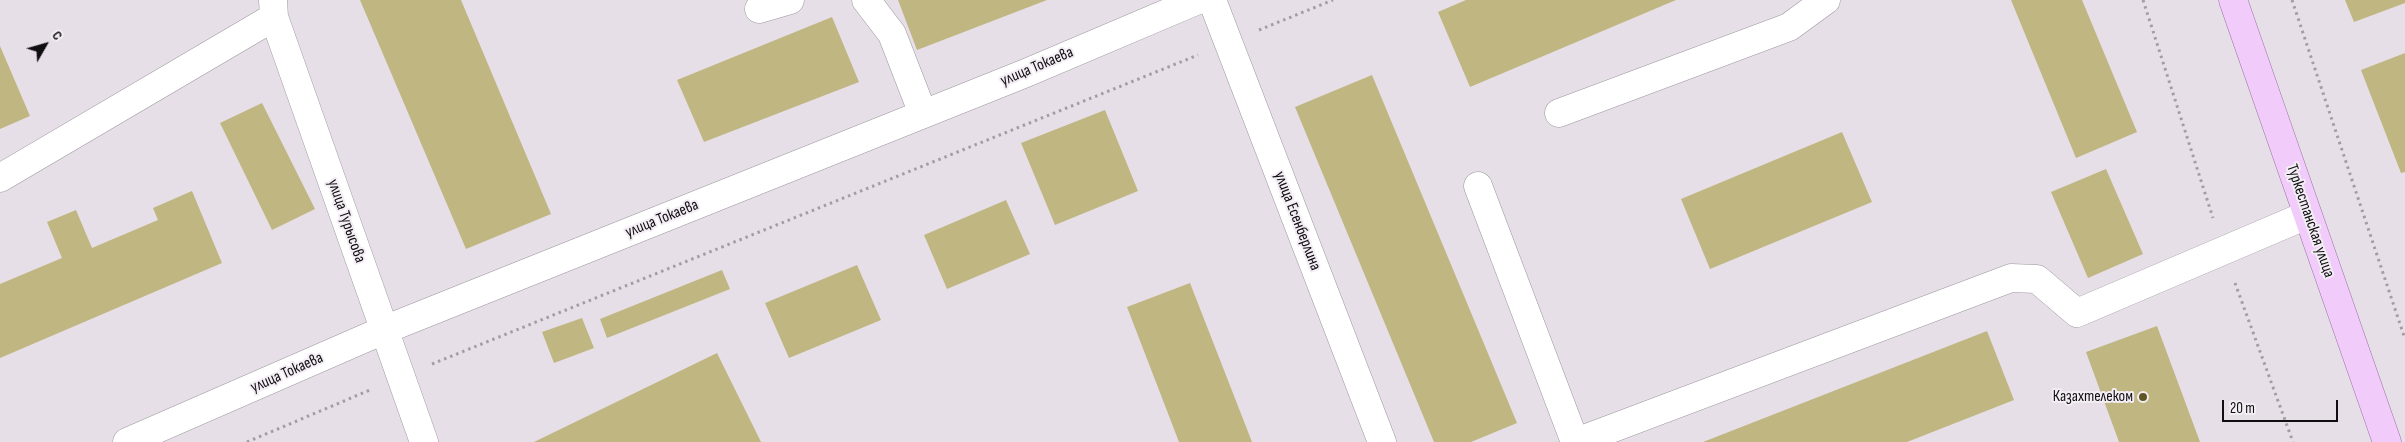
<!DOCTYPE html>
<html>
<head>
<meta charset="utf-8">
<style>
  body { margin:0 }
  #map { position:relative; width:2405px; height:442px; overflow:hidden; background:#e6dfe7; font-family:"Sofia Sans Condensed",sans-serif }
  canvas { display:block }
  .north { position:absolute; left:20px; top:20px; width:50px; height:50px; -webkit-text-stroke:4px #f3edf4; paint-order:stroke; rotate:52deg; font-size:14px; font-weight:700; line-height:20px; text-align:center; color:#100e11 }
  .north::after { content:''; display:block; margin:auto; width:18px; height:22px; background:#100e11; clip-path:polygon(50% 0,100% 100%,50% 72%,0 100%) }
  .scale { position:absolute; left:2222px; top:400px; width:116px; height:22px; box-sizing:border-box; border:2px solid #100e11; border-top:0; padding-left:6px; font-size:15px; line-height:18px; white-space:nowrap; color:#100e11; -webkit-text-stroke:4px #f3edf4; paint-order:stroke }
</style>
</head>
<body>
<div id="map">
<canvas width="2405" height="442"></canvas>
<div class="north">С</div>
<div class="scale">20 m</div>
</div>
<script>
const ctx = document.querySelector('canvas').getContext('2d');
ctx.lineJoin = 'round';
function fillPath(path, color) { ctx.fillStyle = color; ctx.fill(path, 'evenodd'); }
const poly = rows => new Path2D(rows.map(r => 'M' + r).join(''));
function strokePath(path, color, width, dash) { ctx.strokeStyle = color; ctx.lineWidth = width; ctx.lineCap = dash ? 'butt' : 'round'; ctx.setLineDash(dash || []); ctx.stroke(path); }
function label(font, color, halo, rows, align = 'center') {
  ctx.font = font + ' "Sofia Sans Condensed",sans-serif'; ctx.lineWidth = 4; ctx.setLineDash([]); ctx.textBaseline = 'middle'; ctx.strokeStyle = halo; ctx.fillStyle = color; for (const [text, x, y, turn = 0] of rows) {
    ctx.save(); ctx.translate(x, y); ctx.rotate((+turn || 0) * Math.PI / 180); ctx.textAlign = isNaN(turn) ? turn : align; if (halo) ctx.strokeText(text, 0, 0); ctx.fillText(text, 0, 0); ctx.restore();
  }
}
fillPath(poly([
  [360,0,461,0,551,214,466,249],
  [898,0,1047,0,917,50],
  [1466,0,1676,0,1470,87,1438,12],
  [2011,0,2082,0,2137,132,2076,158],
  [2345,0,2405,0,2405,3,2354,22],
  [832,17,859,82,704,142,677,80],
  [0,46,30,116,0,129],
  [2405,53,2405,172,2401,173,2361,70],
  [1372,75,1517,423,1471,442,1434,442,1295,107],
  [262,103,315,209,272,230,220,123],
  [1105,110,1138,191,1055,225,1021,143],
  [1842,132,1872,202,1710,269,1681,199],
  [2106,169,2143,254,2088,278,2051,192],
  [192,191,222,263,0,358,0,284,62,258,47,222,76,210,92,248,158,220,153,208],
  [1006,200,1030,254,947,289,924,235],
  [857,265,881,320,789,358,765,303],
  [722,270,730,289,607,338,600,319],
  [1190,283,1252,442,1179,442,1127,307],
  [582,318,594,348,554,363,542,332],
  [2157,326,2200,442,2119,442,2086,352],
  [1987,331,2014,400,1907,442,1703,442],
  [717,353,761,442,534,442]
]), '#c0b681');
const minor = poly([
  [273,0,274,17,424,442],
  [866,0,892,34,923,114],
  [1212,0,1382,442],
  [759,9,790,0],
  [1559,113,1789,27,1826,0],
  [0,178,274,17],
  [1478,186,1575,442],
  [127,442,384,330,1026,73,1198,0],
  [1576,442,2011,278,2037,279,2077,313,2307,215]
]);
const major = poly([
  [2233,0,2387,442]
]);
strokePath(minor, '#9d979e', 29);
strokePath(major, '#9c72a6', 29);
strokePath(poly([
  [2143,0,2213,218],
  [2292,0,2405,339],
  [1259,30,1333,0],
  [2235,283,2293,442],
  [432,364,1198,55],
  [247,442,370,390]
]), '#a29da3', 3, [2.5, 4]);
strokePath(minor, '#fff', 28);
strokePath(major, '#f1cbfa', 28);
for (const [x, y, r, color] of [
  [2143,397,5,"#605623"]
]) { const dot = new Path2D(); dot.arc(x, y, r, 0, 2 * Math.PI); ctx.fillStyle = color; ctx.fill(dot); strokePath(dot, '#f3edf4', 2); }
label('16px', '#100e11', '#f3edf4', [
  ["улица Токаева",1037,67,-23],
  ["улица Токаева",662,219,-22],
  ["улица Турысова",346,221,71],
  ["улица Есенберлина",1297,221,69],
  ["Туркестанская улица",2310,221,71],
  ["улица Токаева",287,373,-24]
]);
label('16px', '#100e11', '#f3edf4', [
  ["Казахтелеком",2133,397]
], 'right');
</script>
</body>
</html>
